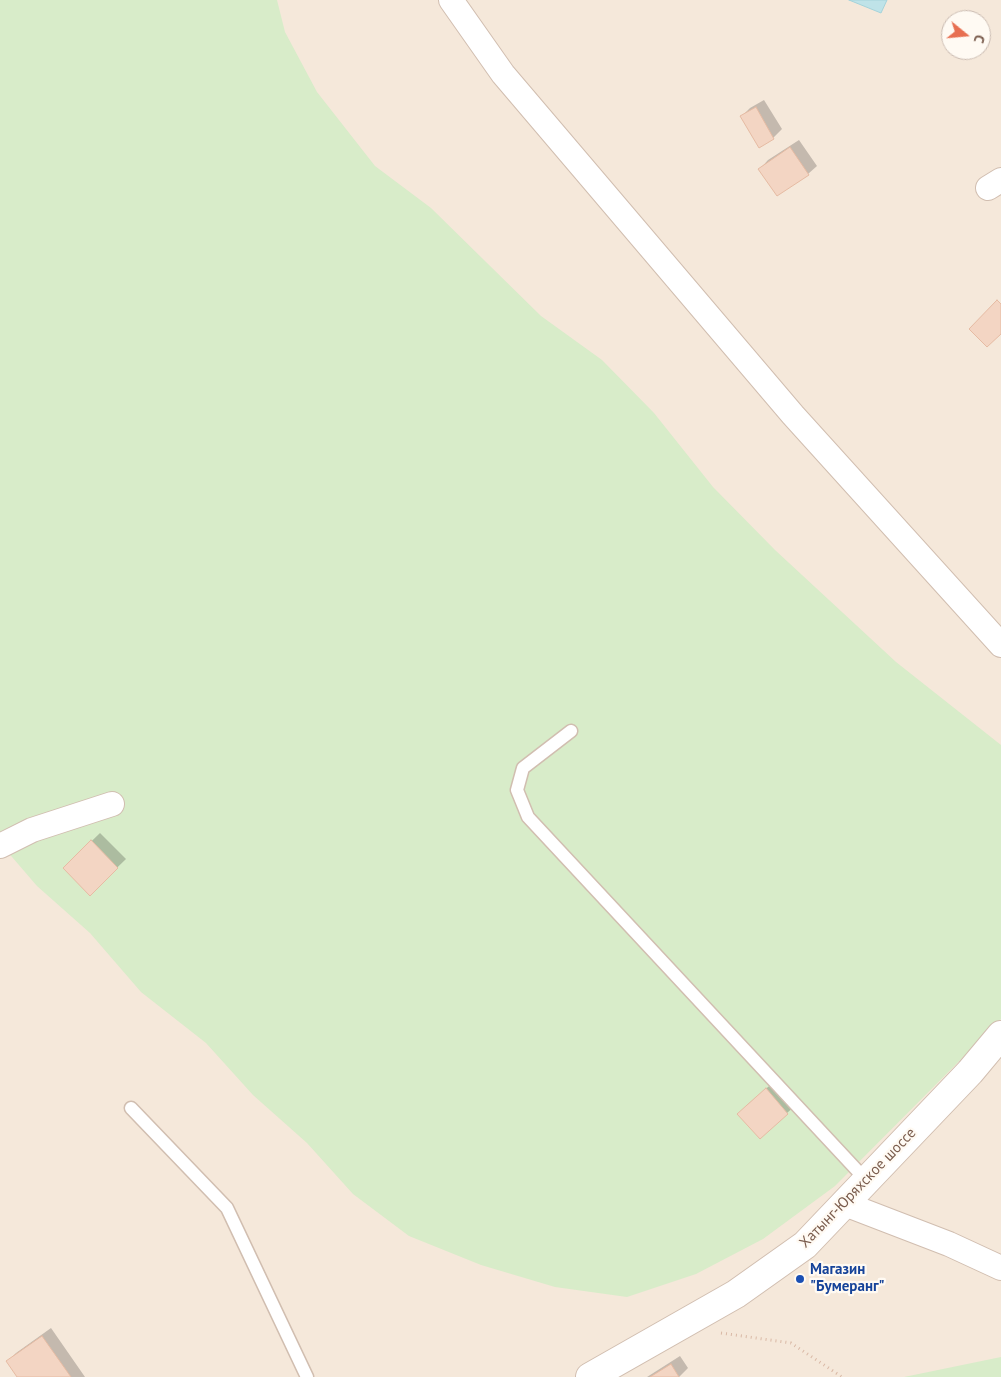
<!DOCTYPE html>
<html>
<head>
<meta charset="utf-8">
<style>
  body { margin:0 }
  #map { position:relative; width:1001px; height:1377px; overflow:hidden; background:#fdf6ec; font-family:"PT Sans",sans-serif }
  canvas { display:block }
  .north { position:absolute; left:941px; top:10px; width:50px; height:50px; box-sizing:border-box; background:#fffaf3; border:1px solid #cabbb1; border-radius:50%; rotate:107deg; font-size:14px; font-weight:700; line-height:20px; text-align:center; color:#7a5c4d }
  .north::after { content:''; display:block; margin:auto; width:18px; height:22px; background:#e76f51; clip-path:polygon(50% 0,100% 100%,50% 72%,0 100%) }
</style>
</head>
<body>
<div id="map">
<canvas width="1001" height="1377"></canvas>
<div class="north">С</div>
</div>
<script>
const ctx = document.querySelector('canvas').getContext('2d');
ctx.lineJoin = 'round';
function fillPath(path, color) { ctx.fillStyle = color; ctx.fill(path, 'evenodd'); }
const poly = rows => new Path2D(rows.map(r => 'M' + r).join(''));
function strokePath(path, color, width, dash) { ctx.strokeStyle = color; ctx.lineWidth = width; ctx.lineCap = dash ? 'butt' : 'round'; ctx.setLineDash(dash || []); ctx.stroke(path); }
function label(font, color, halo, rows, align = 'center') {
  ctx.font = font + ' "PT Sans",sans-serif'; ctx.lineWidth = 4.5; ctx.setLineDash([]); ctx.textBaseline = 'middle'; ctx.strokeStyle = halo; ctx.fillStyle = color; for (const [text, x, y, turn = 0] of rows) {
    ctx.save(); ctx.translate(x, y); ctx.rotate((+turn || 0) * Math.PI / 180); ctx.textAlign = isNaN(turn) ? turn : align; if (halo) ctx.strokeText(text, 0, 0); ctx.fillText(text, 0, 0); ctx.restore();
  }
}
fillPath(poly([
  [0,0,1001,0,1001,1377,0,1377],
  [951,20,981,20,981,50,951,50]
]), '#f5e8da');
fillPath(poly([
  [0,0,277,0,285,32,317,92,375,166,431,208,541,316,602,360,654,413,713,487,775,550,896,662,1001,745,1001,1019,835,1186,763,1239,696,1274,627,1297,555,1287,481,1265,409,1236,353,1194,307,1143,253,1095,206,1043,141,992,90,933,37,886,0,843],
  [1001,1357,1001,1377,904,1377]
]), '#d8ecc9');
const water = poly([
  [849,0,887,0,881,13,849,0]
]);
fillPath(water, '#bfe3e8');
strokePath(water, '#a5d3da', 1);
fillPath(poly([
  [764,100,782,129,773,138,759,146,742,116,750,108],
  [799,140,817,166,808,174,760,169,768,160],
  [100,833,126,859,90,894,64,868],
  [775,1081,796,1105,760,1137,747,1105],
  [51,1328,85,1377,19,1377,8,1361,16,1353],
  [680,1356,688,1368,679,1377,647,1377]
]), '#0003');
const building = poly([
  [756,107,774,139,759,148,740,116,756,107],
  [790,147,809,175,777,196,758,169,790,147],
  [997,300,1001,304,1001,334,987,347,969,329,997,300],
  [91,840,118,868,90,896,63,868,91,840],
  [766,1088,788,1114,760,1139,737,1114,766,1088],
  [42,1336,71,1377,17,1377,6,1361,42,1336],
  [671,1364,679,1377,650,1377,671,1364]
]);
fillPath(building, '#f3d5c3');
strokePath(building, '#e6bba3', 1);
const service = poly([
  [571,731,523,768,517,790,528,817,867,1181],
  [131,1108,227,1208,307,1377]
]);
const minor = poly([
  [451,0,503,74,793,415,1001,645],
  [988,188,1001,180],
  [0,846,32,830,112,804],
  [845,1204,949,1244,1001,1268]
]);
const tertiary = poly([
  [590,1377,736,1294,805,1245,970,1072,1001,1035]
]);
strokePath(service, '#d1beb0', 15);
strokePath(minor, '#d1beb0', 26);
strokePath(tertiary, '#d1beb0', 30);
strokePath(poly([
  [721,1333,791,1343,842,1377]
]), '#d9b8a5', 3, [1, 4]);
strokePath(service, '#fff', 12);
strokePath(minor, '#fff', 24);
strokePath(tertiary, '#fff', 28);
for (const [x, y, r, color] of [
  [800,1279,5,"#1a4fb4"]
]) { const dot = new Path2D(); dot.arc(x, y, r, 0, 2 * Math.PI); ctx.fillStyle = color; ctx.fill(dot); strokePath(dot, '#fffaf3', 2); }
label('15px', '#7a5c4d', '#fffaf3', [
  ["Хатынг-Юряхское шоссе",858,1188,-46]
]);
label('bold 15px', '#164399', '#fffaf3', [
  ["Магазин",810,1270],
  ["\"Бумеранг\"",810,1287]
], 'left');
</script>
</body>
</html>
